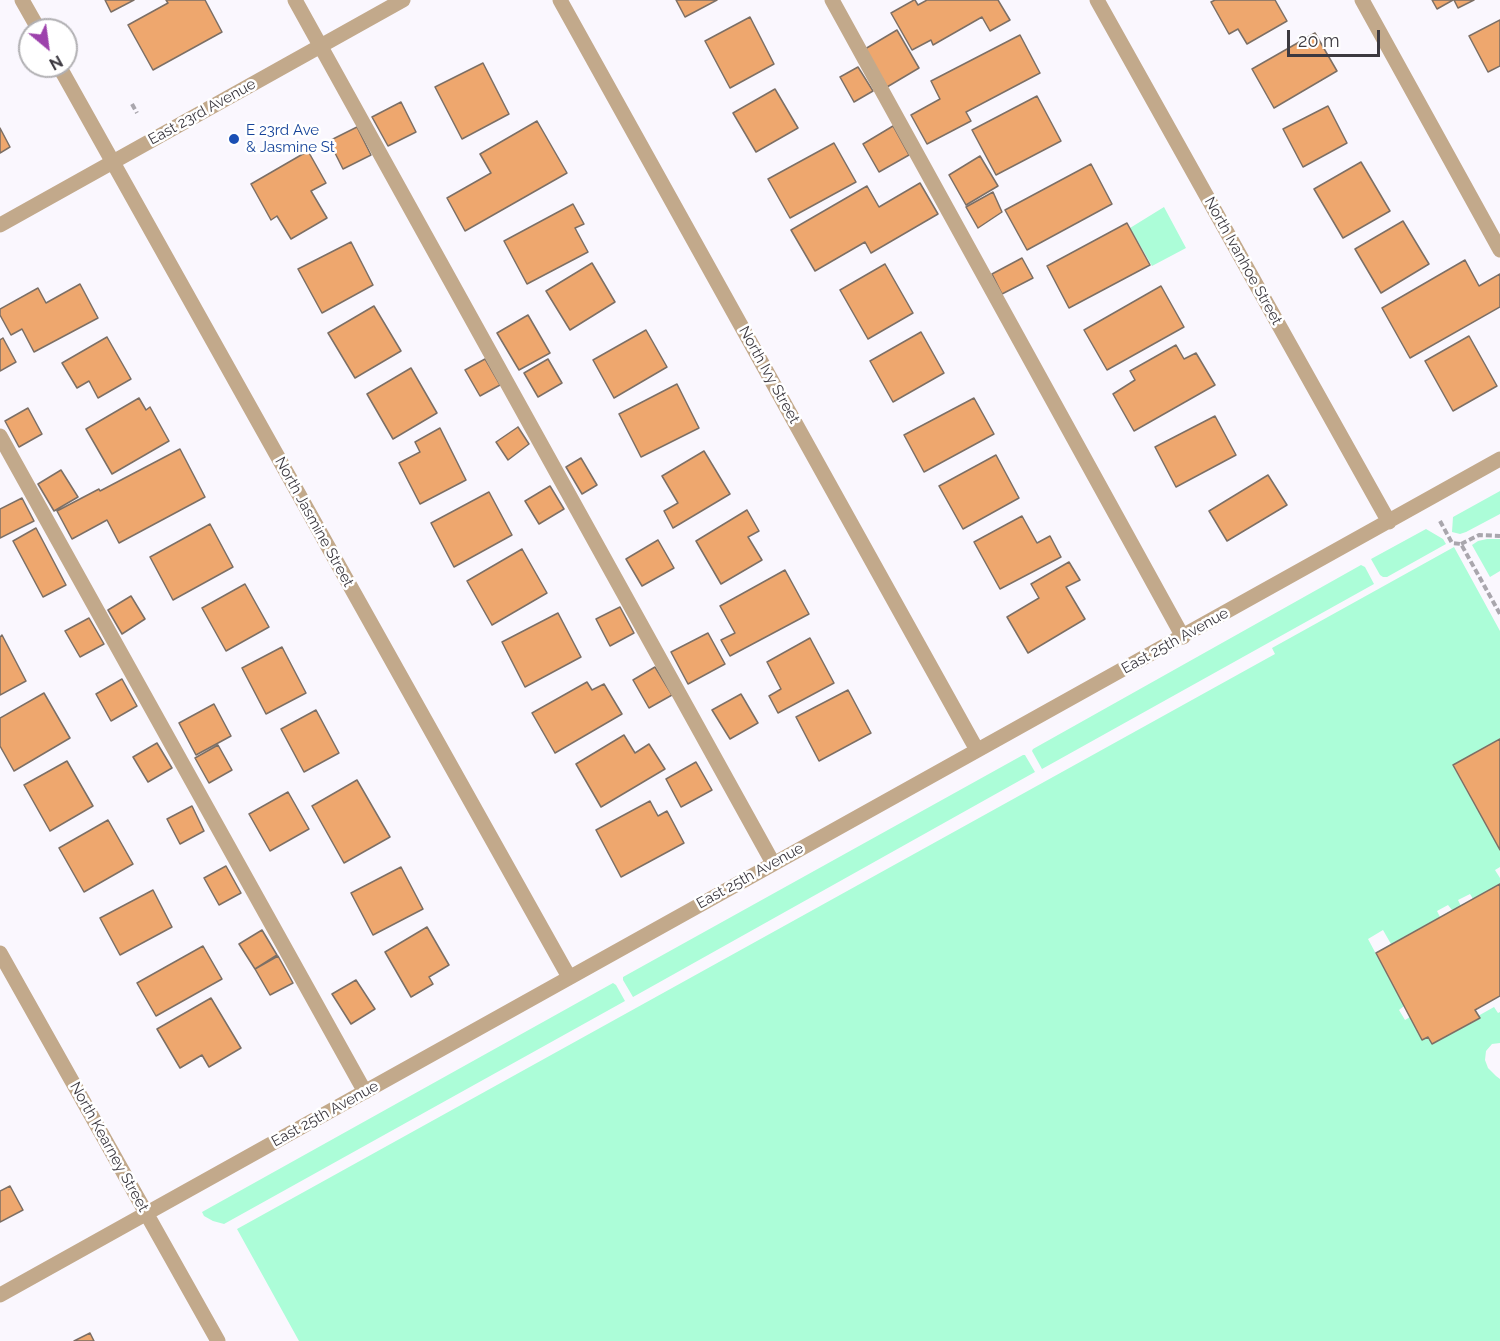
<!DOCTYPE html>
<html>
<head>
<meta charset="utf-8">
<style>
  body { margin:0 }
  #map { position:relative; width:1500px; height:1341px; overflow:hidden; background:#faf7fe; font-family:Raleway,sans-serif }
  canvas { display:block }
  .north { position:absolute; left:18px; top:18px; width:60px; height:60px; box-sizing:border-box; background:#fff; border:2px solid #b1b0b3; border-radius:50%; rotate:151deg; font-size:16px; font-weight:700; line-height:24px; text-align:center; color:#3c3940 }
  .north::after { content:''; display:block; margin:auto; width:21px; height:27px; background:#9d42ac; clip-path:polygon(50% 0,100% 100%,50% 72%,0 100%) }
  .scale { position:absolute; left:1287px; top:30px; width:93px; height:27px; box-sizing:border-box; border:3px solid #3c3940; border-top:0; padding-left:8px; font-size:18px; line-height:21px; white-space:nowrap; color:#3c3940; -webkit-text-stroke:4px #fff; paint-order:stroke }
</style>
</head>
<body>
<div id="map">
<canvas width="1500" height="1341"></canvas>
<div class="north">N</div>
<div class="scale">20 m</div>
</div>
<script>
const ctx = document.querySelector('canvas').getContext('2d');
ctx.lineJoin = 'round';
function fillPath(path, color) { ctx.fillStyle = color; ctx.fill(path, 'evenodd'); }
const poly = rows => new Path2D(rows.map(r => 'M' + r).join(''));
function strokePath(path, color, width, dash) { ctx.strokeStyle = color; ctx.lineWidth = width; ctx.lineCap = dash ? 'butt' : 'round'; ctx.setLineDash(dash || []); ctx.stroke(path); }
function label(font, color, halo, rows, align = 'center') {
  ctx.font = font + ' Raleway,sans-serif'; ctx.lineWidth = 5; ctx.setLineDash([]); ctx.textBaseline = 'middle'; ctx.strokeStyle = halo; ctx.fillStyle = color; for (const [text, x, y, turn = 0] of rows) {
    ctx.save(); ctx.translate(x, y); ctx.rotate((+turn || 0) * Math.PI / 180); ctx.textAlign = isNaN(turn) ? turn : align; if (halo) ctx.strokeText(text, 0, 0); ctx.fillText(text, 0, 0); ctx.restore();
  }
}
fillPath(poly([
  [1164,207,1186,248,1152,266,1130,228],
  [1500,491,1500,514,1466,532,1460,534,1452,532,1453,517],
  [1426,529,1443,539,1446,544,1387,577,1383,577,1380,575,1371,559],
  [1487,539,1500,539,1500,571,1490,577,1472,545,1478,541],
  [1454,547,1500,631,1500,739,1453,766,1500,850,1500,867,1495,870,1500,878,1500,884,1473,899,1470,894,1458,900,1461,906,1452,910,1448,905,1437,911,1440,917,1391,944,1383,930,1368,939,1404,1006,1399,1010,1405,1020,1410,1017,1422,1040,1428,1037,1432,1044,1479,1019,1478,1016,1494,1007,1498,1013,1500,1012,1500,1043,1492,1044,1486,1051,1485,1060,1488,1068,1496,1076,1500,1079,1500,1341,299,1341,237,1229,1275,654,1272,648],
  [1361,565,1365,567,1374,584,1042,769,1032,751,1033,749],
  [1023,755,1025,755,1035,772,633,997,623,980,623,977],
  [613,983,616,985,625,1001,224,1224,213,1221,204,1216,202,1212]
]), '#acfdd8');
const building = poly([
  [105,0,134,0,111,12,105,0],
  [166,0,205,0,222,32,153,70,128,25,168,3,166,0],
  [676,0,717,0,685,17,676,0],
  [914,0,915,0,918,5,927,0,998,0,1010,20,990,31,982,17,933,45,931,40,912,50,891,13,914,0],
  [1215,0,1275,0,1287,21,1247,44,1238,29,1229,34,1211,2,1215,0],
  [1432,0,1453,0,1437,9,1432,0],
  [1454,0,1474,0,1458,8,1454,0],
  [750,17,774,64,730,88,705,41,750,17],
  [1500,20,1500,66,1488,72,1469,36,1500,20],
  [897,30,919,68,887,87,865,49,897,30],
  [1315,33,1337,71,1274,108,1252,69,1315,33],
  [1020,35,1040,73,966,112,971,121,927,144,911,115,940,99,931,81,1020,35],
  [483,63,509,114,462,139,435,87,483,63],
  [858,67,873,91,854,102,840,77,858,67],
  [775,89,798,128,756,152,733,113,775,89],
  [1037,96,1061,141,996,175,972,130,1037,96],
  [401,102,416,132,388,146,372,117,401,102],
  [1328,106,1347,143,1303,167,1283,129,1328,106],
  [537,121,567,173,465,231,447,198,491,173,480,154,537,121],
  [893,126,909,155,879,172,863,144,893,126],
  [357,127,371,155,343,169,329,141,357,127],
  [0,128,10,147,0,153,0,128],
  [834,143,856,182,790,218,768,179,834,143],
  [308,151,326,183,311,191,327,218,291,239,277,216,271,220,251,184,308,151],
  [980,156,998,186,966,205,949,175,980,156],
  [1361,162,1390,211,1343,238,1314,189,1361,162],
  [1091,164,1112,204,1027,250,1005,210,1091,164],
  [920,183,938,214,871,253,865,242,815,271,791,230,867,186,879,207,920,183],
  [993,192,1002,212,978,228,966,207,993,192],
  [573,204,584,224,575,228,588,252,527,284,504,241,573,204],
  [1403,221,1429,264,1381,293,1355,249,1403,221],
  [1127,223,1150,265,1069,308,1047,266,1127,223],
  [351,242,373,285,322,313,298,269,351,242],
  [1022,258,1033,278,1002,294,992,274,1022,258],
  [1465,260,1479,286,1500,274,1500,307,1410,358,1382,308,1465,260],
  [592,263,615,302,570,330,546,291,592,263],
  [885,264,913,313,868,339,840,290,885,264],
  [80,284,98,318,34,352,22,329,11,335,0,315,0,309,38,288,46,303,80,284],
  [1161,286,1184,327,1107,370,1084,330,1161,286],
  [374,306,401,351,355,378,328,333,374,306],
  [528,315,550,353,519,370,497,333,528,315],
  [646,330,667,367,614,398,593,360,646,330],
  [921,332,944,373,893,402,870,361,921,332],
  [1469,336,1497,386,1453,411,1425,361,1469,336],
  [107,337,131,379,98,398,89,381,77,388,62,363,107,337],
  [3,338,16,362,0,371,0,340,3,338],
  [1176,345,1184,359,1196,353,1215,385,1134,431,1113,394,1135,380,1130,371,1176,345],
  [485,359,500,385,480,396,465,370,485,359],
  [548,359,562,383,538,397,524,373,548,359],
  [411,368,437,413,393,439,367,394,411,368],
  [677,384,699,428,641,457,619,414,677,384],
  [139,398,146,410,150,407,169,441,112,474,86,429,139,398],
  [974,398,994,434,924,472,904,435,974,398],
  [28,408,42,434,19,447,5,421,28,408],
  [1215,416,1236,455,1176,487,1155,447,1215,416],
  [518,427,529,444,508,460,496,442,518,427],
  [440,428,466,480,420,504,399,463,420,452,415,442,440,428],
  [180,449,205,497,119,543,107,520,72,539,57,511,99,489,100,491,180,449],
  [704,451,730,494,673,528,664,511,678,503,662,476,704,451],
  [996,455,1019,498,963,529,939,486,996,455],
  [581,458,597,485,582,494,566,467,581,458],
  [61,470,78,497,54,511,38,484,61,470],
  [1268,475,1287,505,1227,541,1209,511,1268,475],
  [550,486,564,509,539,524,525,501,550,486],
  [489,492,512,535,454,567,431,523,489,492],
  [22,498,34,521,0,538,0,509,22,498],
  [747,510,759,531,748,537,762,560,721,584,696,541,747,510],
  [1022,516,1037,543,1050,536,1061,557,1000,589,974,542,1022,516],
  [210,524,233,567,173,600,150,557,210,524],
  [36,528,66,585,43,597,13,541,36,528],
  [658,540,674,568,642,586,626,559,658,540],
  [522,549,547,593,492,625,467,581,522,549],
  [1069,562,1080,580,1066,587,1085,619,1028,653,1007,617,1039,598,1031,584,1069,562],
  [785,570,809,614,730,656,721,640,735,633,720,606,785,570],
  [245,584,269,627,226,651,202,608,245,584],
  [131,596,145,619,122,634,108,610,131,596],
  [620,607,634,633,610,646,596,619,620,607],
  [558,613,581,657,525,687,502,642,558,613],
  [89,618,104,644,80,657,65,631,89,618],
  [708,633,725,664,688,684,671,652,708,633],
  [2,635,26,681,0,695,0,637,2,635],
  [810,638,834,683,778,713,769,696,781,689,767,662,810,638],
  [282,647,306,693,266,714,242,668,282,647],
  [655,667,672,695,649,708,633,680,655,667],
  [122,679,137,706,111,721,96,694,122,679],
  [587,682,592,690,604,684,622,714,555,753,532,713,587,682],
  [848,690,871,733,819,761,796,717,848,690],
  [44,693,70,738,14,771,0,746,0,718,44,693],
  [741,694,758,723,730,739,712,710,741,694],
  [214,704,231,736,196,755,179,723,214,704],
  [316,710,339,753,304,772,281,729,316,710],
  [624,735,635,753,649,744,665,769,601,807,576,764,624,735],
  [1500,739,1500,850,1453,765,1500,739],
  [157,743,172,768,148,782,133,757,157,743],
  [218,745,232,770,209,783,195,758,218,745],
  [67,761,93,806,50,831,24,785,67,761],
  [696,762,712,790,681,807,666,779,696,762],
  [357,780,390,837,344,863,312,806,357,780],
  [288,792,309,829,270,851,249,814,288,792],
  [650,801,658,816,667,811,684,843,621,877,596,830,650,801],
  [192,806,204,831,180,844,167,819,192,806],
  [108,820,133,864,84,892,59,848,108,820],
  [226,866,241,893,219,905,204,878,226,866],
  [401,867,423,909,373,935,351,893,401,867],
  [1500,884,1500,996,1475,1010,1480,1018,1432,1044,1428,1037,1422,1040,1376,953,1500,884],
  [153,890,172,927,120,955,100,918,153,890],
  [427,927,449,965,429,977,433,984,411,997,385,952,427,927],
  [262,930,277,955,255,969,239,944,262,930],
  [203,946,222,979,156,1016,137,983,203,946],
  [278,956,293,983,270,995,255,969,278,956],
  [356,980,375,1009,351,1024,332,994,356,980],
  [211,998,241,1048,209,1067,202,1055,180,1068,157,1029,211,998],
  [10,1186,23,1210,0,1222,0,1191,10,1186],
  [90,1333,94,1341,74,1341,90,1333]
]);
fillPath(building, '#eea76e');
strokePath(building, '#7c6f65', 1.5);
strokePath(poly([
  [132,104,137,113],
  [1440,521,1452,543,1461,544,1500,614],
  [1461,544,1479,535,1500,536]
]), '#a9a6ad', 4, [6, 3]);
strokePath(poly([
  [22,0,39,30],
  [295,0,773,863],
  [560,0,977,750],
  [832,0,1183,637],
  [1097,0,1389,522],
  [1362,0,1500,250],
  [59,66,569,977],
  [0,225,403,0],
  [0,436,365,1092],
  [0,953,218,1341],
  [0,1295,1500,459]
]), '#c2a98b', 15);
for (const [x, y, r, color] of [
  [234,139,6,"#1a4fb4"]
]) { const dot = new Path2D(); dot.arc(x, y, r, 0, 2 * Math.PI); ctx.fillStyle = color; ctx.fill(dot); strokePath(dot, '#fff', 2); }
label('15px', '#3c3940', '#fff', [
  ["East 23rd Avenue",202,112,-29],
  ["North Ivanhoe Street",1243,261,61],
  ["North Ivy Street",769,375,61],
  ["North Jasmine Street",314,522,61],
  ["East 25th Avenue",1175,641,-29],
  ["East 25th Avenue",750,876,-29],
  ["East 25th Avenue",325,1114,-29],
  ["North Kearney Street",109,1147,61]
]);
label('15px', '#164399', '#fff', [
  ["E 23rd Ave",246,130],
  ["& Jasmine St",246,147]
], 'left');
</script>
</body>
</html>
